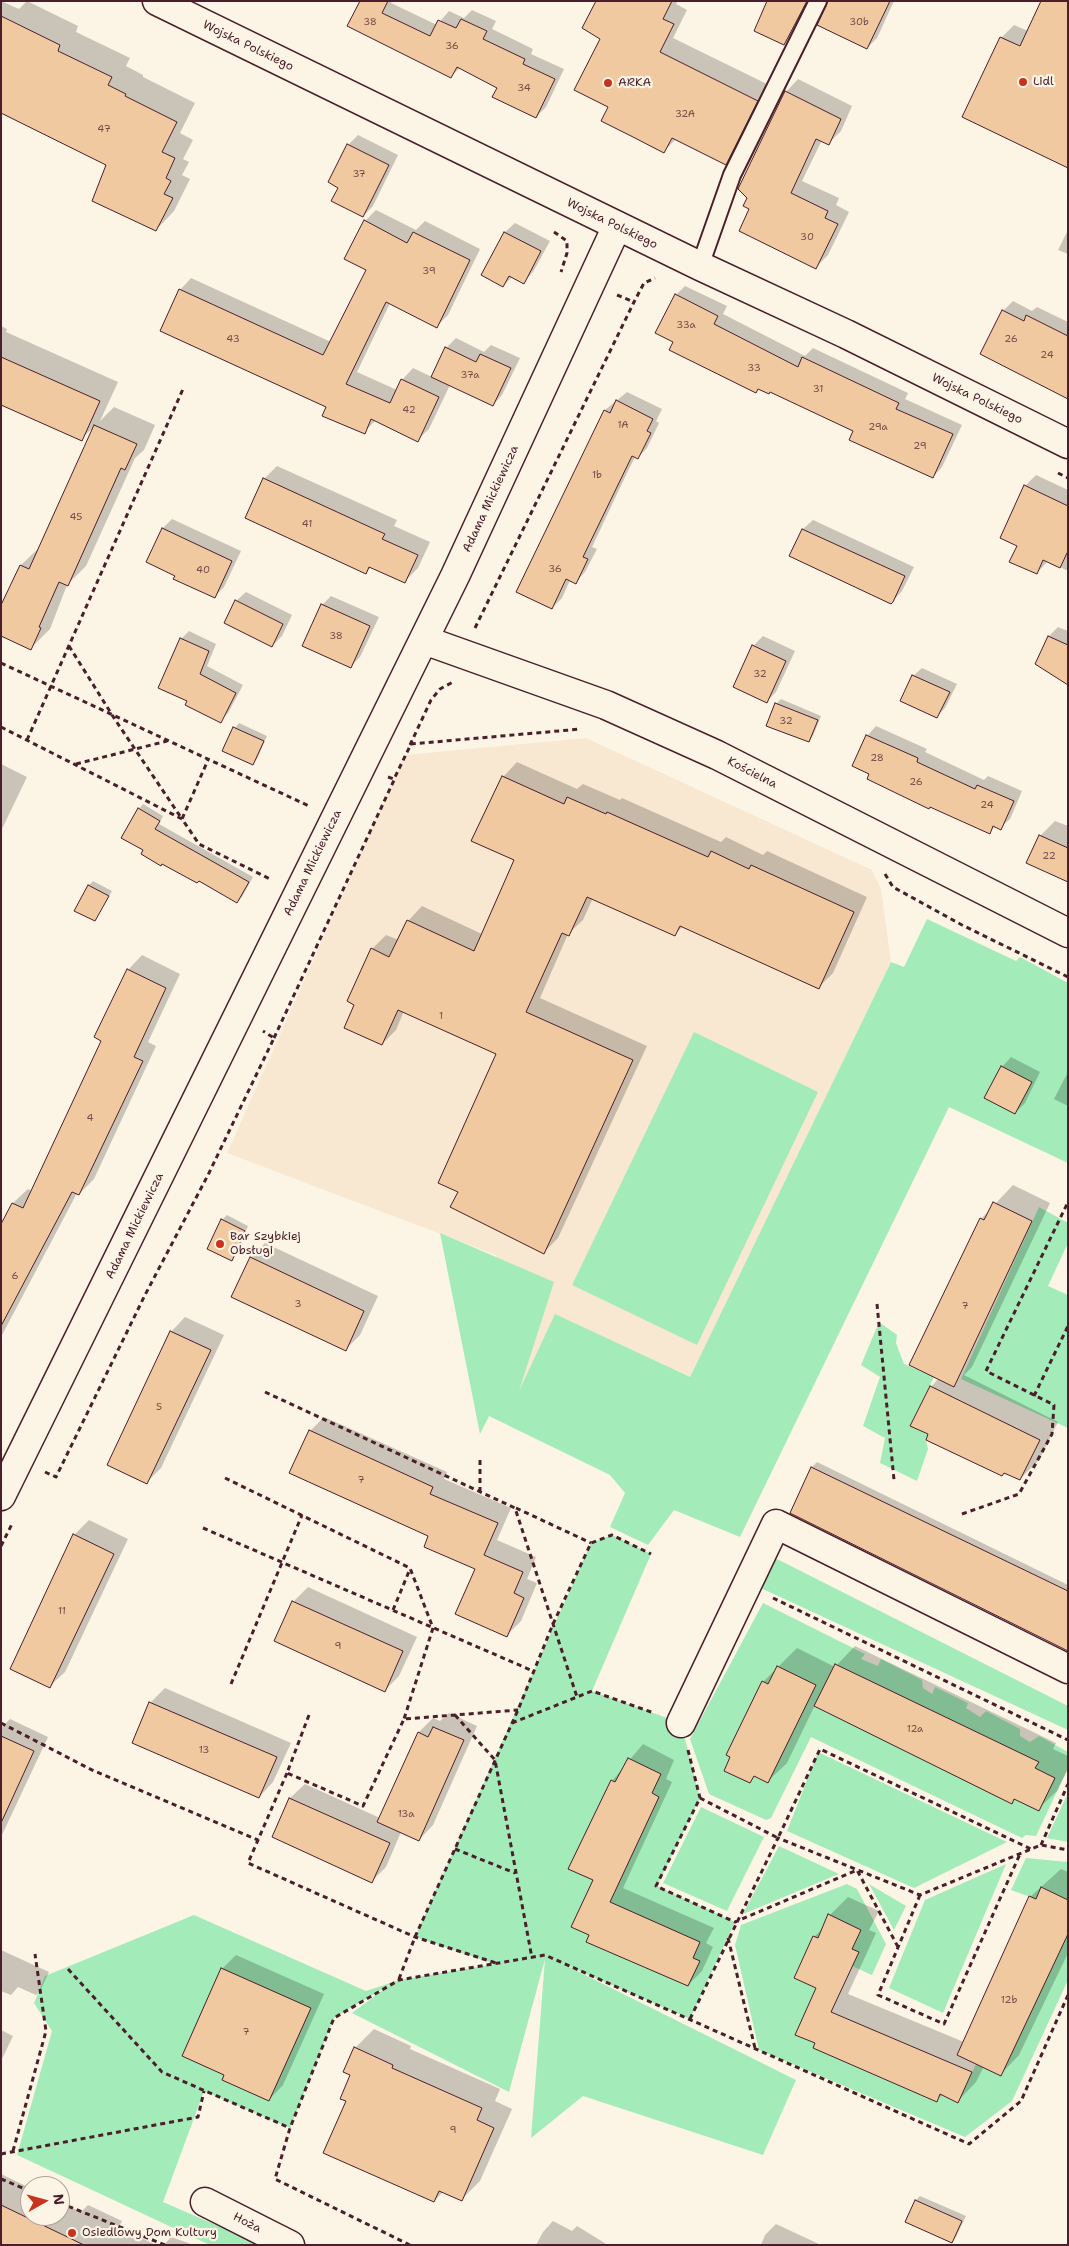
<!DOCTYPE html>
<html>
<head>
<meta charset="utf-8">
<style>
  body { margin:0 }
  #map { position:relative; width:1069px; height:2246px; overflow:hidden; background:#fcf5e5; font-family:"Shantell Sans",sans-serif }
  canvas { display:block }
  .frame { position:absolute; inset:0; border:2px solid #4a1f2b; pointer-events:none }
  .north { position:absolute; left:20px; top:2176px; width:50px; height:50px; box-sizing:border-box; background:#fcf5e5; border:1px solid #b59f9b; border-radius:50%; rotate:83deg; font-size:14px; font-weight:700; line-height:20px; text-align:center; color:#4a1f2b }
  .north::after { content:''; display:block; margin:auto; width:18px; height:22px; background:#c8321e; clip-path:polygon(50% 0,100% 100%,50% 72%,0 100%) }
</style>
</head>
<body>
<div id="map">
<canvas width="1069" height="2246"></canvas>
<div class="frame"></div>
<div class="north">N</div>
</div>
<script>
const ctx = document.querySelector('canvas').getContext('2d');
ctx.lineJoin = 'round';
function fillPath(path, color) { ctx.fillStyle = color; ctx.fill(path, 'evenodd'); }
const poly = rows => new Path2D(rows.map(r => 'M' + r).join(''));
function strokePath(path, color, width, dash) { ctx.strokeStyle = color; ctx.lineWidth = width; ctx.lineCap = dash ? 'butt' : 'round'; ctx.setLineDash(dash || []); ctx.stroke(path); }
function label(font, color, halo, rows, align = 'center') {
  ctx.font = font + ' "Shantell Sans",sans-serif'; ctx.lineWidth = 4.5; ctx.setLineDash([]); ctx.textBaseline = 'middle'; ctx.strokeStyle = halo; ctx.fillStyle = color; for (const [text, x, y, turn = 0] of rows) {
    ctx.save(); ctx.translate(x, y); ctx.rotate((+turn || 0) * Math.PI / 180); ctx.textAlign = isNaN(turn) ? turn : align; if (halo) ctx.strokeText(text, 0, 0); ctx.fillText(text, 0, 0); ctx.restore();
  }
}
fillPath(poly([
  [586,738,872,870,881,889,891,962,690,1377,507,1411,496,1255,227,1153,405,755]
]), '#f9e8d1');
fillPath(poly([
  [927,919,1016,961,1020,957,1068,983,1068,1163,949,1107,740,1537,674,1510,648,1545,610,1527,625,1493,610,1475,489,1416,480,1434,440,1233,554,1282,519,1391,555,1314,690,1377,891,962,904,967],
  [694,1032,818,1092,697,1345,572,1285],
  [1039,1207,1068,1223,1068,1243,1048,1286,1068,1295,1068,1428,961,1379],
  [879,1322,897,1335,896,1343,904,1364,934,1377,910,1426,928,1434,926,1440,928,1449,917,1481,880,1463,885,1438,863,1426,880,1377,861,1365],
  [612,1535,651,1554,592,1691,681,1723,700,1798,657,1886,735,1922,690,2019,561,1963,796,2080,763,2155,583,2096,531,2138,545,1959,509,2092,352,2013,391,1984,334,2018,290,2128,204,2091,163,2202,262,2245,210,2245,17,2155,52,2031,34,2003,45,1976,194,1915,366,1991,399,1980,495,1964,415,1937,591,1543],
  [777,1559,1068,1706,1068,1730,752,1584],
  [763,1603,865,1654,861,1659,878,1666,881,1659,922,1680,923,1688,932,1694,935,1687,968,1703,966,1708,980,1717,986,1711,1020,1729,1020,1736,1030,1742,1039,1736,1068,1752,1068,1768,1036,1836,1026,1835,1022,1838,811,1737,771,1818,766,1820,709,1794,690,1739],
  [818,1752,1007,1842,914,1888,787,1831],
  [1068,1793,1068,1842,1047,1838],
  [701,1807,764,1837,727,1911,663,1883],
  [779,1846,839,1874,743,1914],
  [1026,1858,1068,1862,1068,1908,1066,1899,1042,1887,1036,1899,1011,1890],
  [1006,1864,943,2013,889,1988,925,1900],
  [847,1884,857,1889,886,1944,872,1975,852,1966,852,1949,861,1930,828,1915,818,1938,813,1936,794,1977,816,1988,795,2035,815,2043,813,2048,937,2102,940,2094,958,2102,976,2064,1068,1934,1068,1980,1012,2101,965,2137,759,2050,735,1945,741,1925],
  [869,1884,906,1906,894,1930]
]), '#a3ebb8');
fillPath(poly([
  [1,1,19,9,27,1,78,26,76,32,130,58,126,66,143,75,143,77,195,103,180,133,193,140,183,159,189,162,182,175,190,179,174,211,156,230,107,164,1,110],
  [361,1,392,1,391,3,437,25,449,11,464,18,472,10,496,21,492,29,533,49,531,54,564,69,546,107,536,117,499,88,460,68,451,76],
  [597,1,678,1,676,4,687,10,673,38,771,86,739,150,725,164,676,139,664,151,610,106],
  [769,1,810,1,793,34,784,43],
  [829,1,894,1,877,38,867,48],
  [1014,25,1028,31,1068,166,1001,38],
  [798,79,852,106,841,131,829,143,822,140,802,181,839,198,836,205,849,212,828,255,815,268,751,208,749,197,786,92],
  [358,135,398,155,373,206,363,216,340,187,348,145],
  [376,210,416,230,425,221,480,249,448,315,437,326,390,303,357,372,397,390,402,380,413,368,432,377,446,348,456,338,484,352,491,345,520,358,502,395,493,405,450,385,429,429,417,440,376,420,364,432,328,406,180,290,191,278,331,342,368,270,365,221],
  [515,223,550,241,533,272,524,282,513,276,503,286,483,275,505,232],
  [1068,230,1068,254,1058,250],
  [685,286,727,306,723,314,805,356,813,348,908,393,905,399,962,425,942,467,933,477,854,431,770,391,759,388,756,391,675,341,676,295],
  [1013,301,1032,311,1037,307,1068,322,1068,397,1003,311],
  [1,326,7,329,6,332,118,382,100,421,114,407,155,425,144,450,135,458,86,566,67,585,50,629,31,648,3,603,21,565,40,547,96,425,81,439,1,403],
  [627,392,662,409,656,421,659,423,647,448,637,458,635,457,626,475,592,547,597,549,585,572,576,582,570,580,562,598,552,608,605,410],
  [277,466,397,520,394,526,430,542,418,568,405,581,372,566,366,573,264,479],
  [1036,475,1068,490,1068,571,1048,561,1037,573,1019,545,1025,486],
  [172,519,241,551,224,587,214,597,148,561,163,528],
  [813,520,914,567,902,591,891,603,791,555,803,529],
  [246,592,292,615,282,636,272,646,236,601],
  [331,596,379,617,360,657,351,666,322,605],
  [1058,627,1068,631,1068,684,1049,636],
  [189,631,216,644,207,666,243,685,228,713,220,721,189,700,181,639],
  [763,636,795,651,776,692,767,701,753,646],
  [922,668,957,684,945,708,937,716,902,700,913,676],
  [781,699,821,716,813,736,809,741,776,704],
  [239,723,267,736,257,759,253,763,224,750,235,728],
  [876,726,927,749,925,752,984,780,988,776,1022,791,1010,819,1000,828,996,826,989,832,867,736],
  [517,762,577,789,583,784,620,800,622,798,721,842,726,837,763,855,767,851,867,897,833,973,818,988,683,926,674,935,593,898,583,920,568,934,540,998,647,1046,558,1238,544,1252,459,1191,497,1053,404,1011,396,1030,382,1044,356,1004,372,949,386,935,399,940,408,921,422,906,482,934,516,859,503,777],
  [1,764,27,777,1,831],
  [143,804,163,816,159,824,253,877,242,897,237,902,144,850,139,809],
  [1055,821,1068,826,1068,882,1028,863,1040,836],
  [93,881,112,891,95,920,89,885],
  [142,955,180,974,148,1042,156,1046,94,1179,79,1194,77,1193,1,1337,1,1226,13,1203,28,1189,32,1191,103,1040,128,970],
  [1011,1057,1040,1072,1025,1103,1015,1113,1002,1067],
  [1068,1072,1068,1106,1054,1099],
  [1013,1185,1050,1203,972,1367,964,1375,1058,1422,1039,1460,1020,1479,930,1434,931,1387,939,1378,981,1219],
  [227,1215,248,1226,236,1255,232,1259,209,1249,222,1220],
  [265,1243,378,1296,360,1335,346,1349,251,1258],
  [185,1317,224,1335,161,1468,147,1482,171,1332],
  [324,1417,447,1472,444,1479,511,1508,497,1540,536,1557,527,1579,537,1583,521,1621,507,1635,476,1569,430,1535,310,1431],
  [817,1462,1068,1585,1068,1651,792,1513,812,1467],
  [89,1520,128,1539,65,1672,50,1686,11,1668,74,1535],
  [308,1587,417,1637,399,1676,385,1690,293,1602],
  [855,1646,1056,1743,1053,1749,1068,1756,1068,1769,1057,1791,1038,1809,1016,1799,1011,1803,815,1705,787,1763,768,1781,756,1775,750,1781,732,1757,728,1754,763,1682,797,1648,835,1667],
  [165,1688,291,1743,273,1782,259,1797,150,1703],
  [449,1713,477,1726,433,1825,419,1840,401,1832,386,1867,372,1881,273,1837,290,1798,305,1784,380,1818,419,1732,433,1718,440,1721],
  [10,1719,48,1737,1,1837,1,1728],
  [643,1744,674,1760,666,1779,672,1782,623,1888,714,1928,706,1943,713,1947,702,1971,688,1985,591,1935,595,1879,612,1781],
  [1061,1869,1068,1872,1068,1953,1019,2055,1001,2074,984,2066,976,2082,958,2101,943,2094,937,2100,816,2043,818,1988,814,1937,824,1927,830,1915,848,1897,879,1911,869,1930,876,1933,848,1994,964,2042,1030,1897],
  [1,1950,49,1972,40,1991,36,1995,18,1987,11,1995,1,1991],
  [236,1955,324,1994,283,2085,269,2100,222,1969],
  [374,2029,411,2046,410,2049,500,2089,495,2101,512,2109,480,2181,461,2200,443,2192,434,2201,347,2101,355,2048],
  [1,2030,13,2036,1,2061],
  [1,2174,30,2188,30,2216,60,2216,60,2202,81,2212,88,2205,122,2221,119,2227,156,2245,1,2245],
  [920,2196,966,2216,956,2237,952,2241,916,2200],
  [553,2221,572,2231,577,2226,608,2245,536,2245,543,2232],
  [776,2224,821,2245,761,2245,765,2235],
  [171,2237,194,2245,164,2245]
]), '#0003');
const building = poly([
  [360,1,388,1,382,13,430,36,438,20,456,28,461,19,487,31,483,39,525,59,523,64,555,79,536,118,492,97,497,88,457,67,451,78,347,26,360,1],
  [596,1,672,1,663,19,674,24,660,52,758,101,726,165,672,138,664,153,633,137,601,121,608,107,574,90,600,39,582,28,596,1],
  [767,1,807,1,784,45,754,31,767,1],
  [828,1,890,1,867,49,817,25,828,1],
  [1041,1,1068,1,1068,168,962,117,1000,37,1020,46,1041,1],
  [1,16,60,45,58,51,112,77,108,85,126,94,125,96,177,122,162,152,175,158,166,178,171,181,164,194,173,198,156,231,92,201,106,165,1,113,1,16],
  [785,91,841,119,829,145,816,139,791,193,828,211,825,218,838,224,816,269,739,231,749,209,743,206,747,198,738,189,785,91],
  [347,144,389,165,363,217,331,201,338,188,328,182,347,144],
  [364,220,407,243,413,232,470,260,437,328,386,302,346,384,390,403,401,379,439,397,418,442,371,419,365,434,322,416,326,407,160,331,179,289,323,355,366,270,344,259,364,220],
  [504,232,541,251,524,284,509,276,503,287,481,275,504,232],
  [675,294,718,316,714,324,798,367,802,357,899,403,896,409,953,434,933,478,849,440,853,431,770,392,769,394,758,389,756,393,669,350,673,342,655,333,675,294],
  [1002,310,1024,321,1026,315,1068,336,1068,399,980,354,1002,310],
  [445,347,476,362,480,354,511,368,493,406,431,377,445,347],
  [1,357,100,401,82,441,1,405,1,357],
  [616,400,653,419,647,431,651,433,638,459,632,456,583,557,588,559,576,584,566,579,552,609,516,592,604,410,610,413,616,400],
  [94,425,137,444,125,470,121,468,68,586,59,582,39,627,41,628,31,650,1,636,1,605,20,565,29,569,94,425],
  [263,478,385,534,382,539,418,555,405,583,369,567,366,574,245,518,263,478],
  [1024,485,1068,506,1068,551,1060,568,1043,560,1037,574,1009,562,1017,546,1000,538,1024,485],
  [162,528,232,561,215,598,173,579,175,576,146,562,162,528],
  [802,529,905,576,893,602,891,604,789,556,802,529],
  [235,600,283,624,272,647,224,623,235,600],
  [321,604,370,626,351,668,302,646,321,604],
  [1048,636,1068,645,1068,685,1035,664,1048,636],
  [180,638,209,651,200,674,236,693,221,723,185,705,187,701,158,688,180,638],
  [752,645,786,661,767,703,733,687,752,645],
  [912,675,950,692,937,718,900,701,912,675],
  [775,703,818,720,809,742,766,726,775,703],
  [233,727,264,741,253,765,222,751,233,727],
  [866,735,918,758,917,762,975,789,977,785,1014,801,1001,830,993,826,990,834,930,807,929,809,867,779,869,774,852,766,866,735],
  [502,776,564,804,567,797,606,814,607,812,708,857,711,851,749,869,751,865,854,912,819,989,680,926,675,936,587,897,569,936,562,933,526,1012,633,1060,544,1254,450,1207,458,1192,438,1183,496,1054,398,1010,382,1045,344,1028,354,1005,347,1001,371,948,389,957,407,920,474,951,514,860,471,841,502,776],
  [138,808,160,821,155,829,249,882,237,903,199,881,197,883,162,864,161,866,141,854,143,850,121,838,138,808],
  [1039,835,1068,848,1068,882,1026,863,1039,835],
  [88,885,109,896,95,921,74,911,88,885],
  [127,969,166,988,134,1057,143,1061,79,1195,72,1192,1,1326,1,1224,12,1203,23,1208,101,1041,94,1037,127,969],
  [1001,1066,1032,1082,1015,1114,984,1098,1001,1066],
  [993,1202,1032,1221,954,1387,909,1365,980,1218,984,1220,993,1202],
  [221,1219,245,1231,232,1261,207,1249,221,1219],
  [250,1257,364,1311,346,1351,231,1297,250,1257],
  [170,1331,211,1350,147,1484,107,1465,170,1331],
  [930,1386,1040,1440,1020,1480,1004,1473,1002,1476,926,1440,928,1434,910,1426,930,1386],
  [309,1430,433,1487,430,1494,498,1523,484,1555,523,1572,514,1593,524,1598,507,1637,455,1614,475,1569,424,1547,428,1536,289,1473,309,1430],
  [811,1467,1068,1591,1068,1651,790,1513,811,1467],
  [73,1534,114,1554,50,1688,10,1669,73,1534],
  [292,1601,403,1651,385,1692,274,1641,292,1601],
  [835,1664,1039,1762,1035,1768,1055,1778,1039,1811,1014,1799,1012,1804,814,1706,835,1664],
  [777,1666,816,1685,768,1783,754,1776,750,1783,724,1771,730,1757,726,1755,762,1681,768,1684,777,1666],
  [149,1702,277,1757,259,1798,132,1743,149,1702],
  [433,1727,464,1740,419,1841,377,1822,418,1732,428,1737,433,1727],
  [1,1736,34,1751,1,1823,1,1736],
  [628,1758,661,1774,652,1793,659,1797,610,1902,700,1942,693,1958,700,1961,688,1986,586,1942,589,1935,571,1927,593,1880,568,1869,611,1780,615,1782,628,1758],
  [289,1798,390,1843,372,1883,272,1837,289,1798],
  [1041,1887,1068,1900,1068,1934,1001,2076,957,2055,1029,1896,1036,1899,1041,1887],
  [828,1914,861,1930,852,1949,859,1952,831,2012,972,2072,958,2103,940,2094,937,2102,813,2048,815,2043,795,2035,816,1988,794,1978,813,1936,818,1938,828,1914],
  [221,1968,311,2008,269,2101,222,2080,224,2075,182,2056,221,1968],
  [354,2047,393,2065,392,2068,482,2108,477,2120,494,2128,462,2201,439,2191,434,2202,323,2153,346,2101,340,2099,350,2075,343,2072,354,2047],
  [915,2200,962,2221,952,2243,905,2222,915,2200],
  [1,2205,84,2245,1,2245,1,2205]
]);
fillPath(building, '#f1c9a1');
strokePath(building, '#4a1f2b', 1);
const service = poly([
  [700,266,732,175,818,1]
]);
const minor = poly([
  [424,640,606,705,717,755,1068,933],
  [1,1496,455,576,617,226],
  [681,1723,776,1524,1068,1669],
  [205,2202,290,2245]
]);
const tertiary = poly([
  [157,1,700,266,846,334,1068,444]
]);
strokePath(service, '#4a1f2b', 20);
strokePath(minor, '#4a1f2b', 31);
strokePath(tertiary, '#4a1f2b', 31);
strokePath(poly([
  [554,232,567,241,567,253,561,272],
  [617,295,634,302],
  [1058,473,1068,478],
  [475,628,634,302,644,283,655,278],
  [69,646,114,718,182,819,208,760],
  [1,663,309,806],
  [1,727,182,819,199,844,272,880],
  [27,740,183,389],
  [410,745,431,700,440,689,453,682],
  [76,764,167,741],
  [388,777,394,779,411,744,581,729],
  [885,874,893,887,962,925,1068,977],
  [274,1038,395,778],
  [877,1304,894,1480],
  [265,1392,515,1508,577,1697],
  [1034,1396,1068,1326],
  [45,1472,56,1477,145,1295,208,1175,274,1038,263,1031],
  [225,1478,410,1568,433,1628,404,1719],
  [480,1492,480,1456],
  [516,1508,591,1543],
  [962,1514,1019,1494,1052,1434,1054,1405,986,1371,1068,1202],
  [203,1528,533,1671],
  [1,1546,13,1522],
  [773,1598,1068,1740],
  [393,1610,410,1569],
  [231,1684,302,1515],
  [309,1715,287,1773,363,1806,404,1719,518,1710],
  [455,1715,495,1760,532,1958],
  [1,1723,92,1770,258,1840],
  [512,1723,592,1691,654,1713],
  [688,1750,700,1798],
  [287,1773,248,1863,415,1937,496,1963],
  [1041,1845,1068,1784],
  [455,1849,515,1873],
  [920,1895,878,1995,944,2024,1020,1854],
  [728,1938,755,2048],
  [898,1947,857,1870,735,1922,656,1886,700,1798,778,1838,820,1749,1031,1849],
  [68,1969,162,2072,290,2128],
  [399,1979,415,1937,518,1710,553,1624,591,1543,612,1535,651,1554],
  [690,2019,778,1838,920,1895,1041,1845,1068,1850],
  [13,2151,46,2031,35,1954],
  [1,2154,198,2117,204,2091],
  [1,2179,30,2191],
  [60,2203,165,2245],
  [410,2245,275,2179,290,2128,334,2018,399,1980,545,1955,969,2144,1021,2101,1068,1995]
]), '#4a1f2b', 3, [5, 4]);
strokePath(service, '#fcf5e5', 16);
strokePath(minor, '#fcf5e5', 28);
strokePath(tertiary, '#fcf5e5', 28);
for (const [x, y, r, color] of [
  [1023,82,5,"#c8321e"],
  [608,83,5,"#c8321e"],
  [220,1244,5,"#c8321e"],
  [72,2233,5,"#c8321e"]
]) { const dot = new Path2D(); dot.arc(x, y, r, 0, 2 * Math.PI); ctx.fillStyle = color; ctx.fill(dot); strokePath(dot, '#fcf5e5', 2); }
label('10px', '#744a48', null, [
  ["38",370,22],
  ["30b",859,22],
  ["36",452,46],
  ["34",524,88],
  ["32A",685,114],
  ["47",104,129],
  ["37",359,174],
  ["30",807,237],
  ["39",429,271],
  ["33a",686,325],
  ["43",233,339],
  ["26",1011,339],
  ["24",1047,355],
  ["33",754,368],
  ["37a",470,375],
  ["31",818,389],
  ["42",409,410],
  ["1A",623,425],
  ["29a",878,427],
  ["29",920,446],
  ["1b",597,475],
  ["45",76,517],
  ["41",307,524],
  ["36",555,569],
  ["40",203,570],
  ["38",336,636],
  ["32",760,674],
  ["32",786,721],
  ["28",877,758],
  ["26",916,782],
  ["24",987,805],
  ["22",1049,856],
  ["1",441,1016],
  ["4",90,1118],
  ["6",15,1276],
  ["3",298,1304],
  ["7",965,1306],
  ["5",159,1407],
  ["7",361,1480],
  ["11",62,1611],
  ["9",338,1646],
  ["12a",915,1729],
  ["13",204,1750],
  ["13a",406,1814],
  ["12b",1009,2000],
  ["7",246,2032],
  ["9",453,2130]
]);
label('12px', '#4a1f2b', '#fcf5e5', [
  ["Wojska Polskiego",248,46,26],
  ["Wojska Polskiego",612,224,26],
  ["Wojska Polskiego",977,399,26],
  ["Adama Mickiewicza",491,499,-65],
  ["Kościelna",752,773,27],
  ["Adama Mickiewicza",313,863,-64],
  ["Adama Mickiewicza",135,1226,-64],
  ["Hoża",247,2223,27]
]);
label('12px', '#4a1f2b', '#fcf5e5', [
  ["Lidl",1033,82],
  ["ARKA",618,83],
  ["Bar Szybkiej",230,1237],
  ["Obsługi",230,1251],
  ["Osiedlowy Dom Kultury",82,2233]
], 'left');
</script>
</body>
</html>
